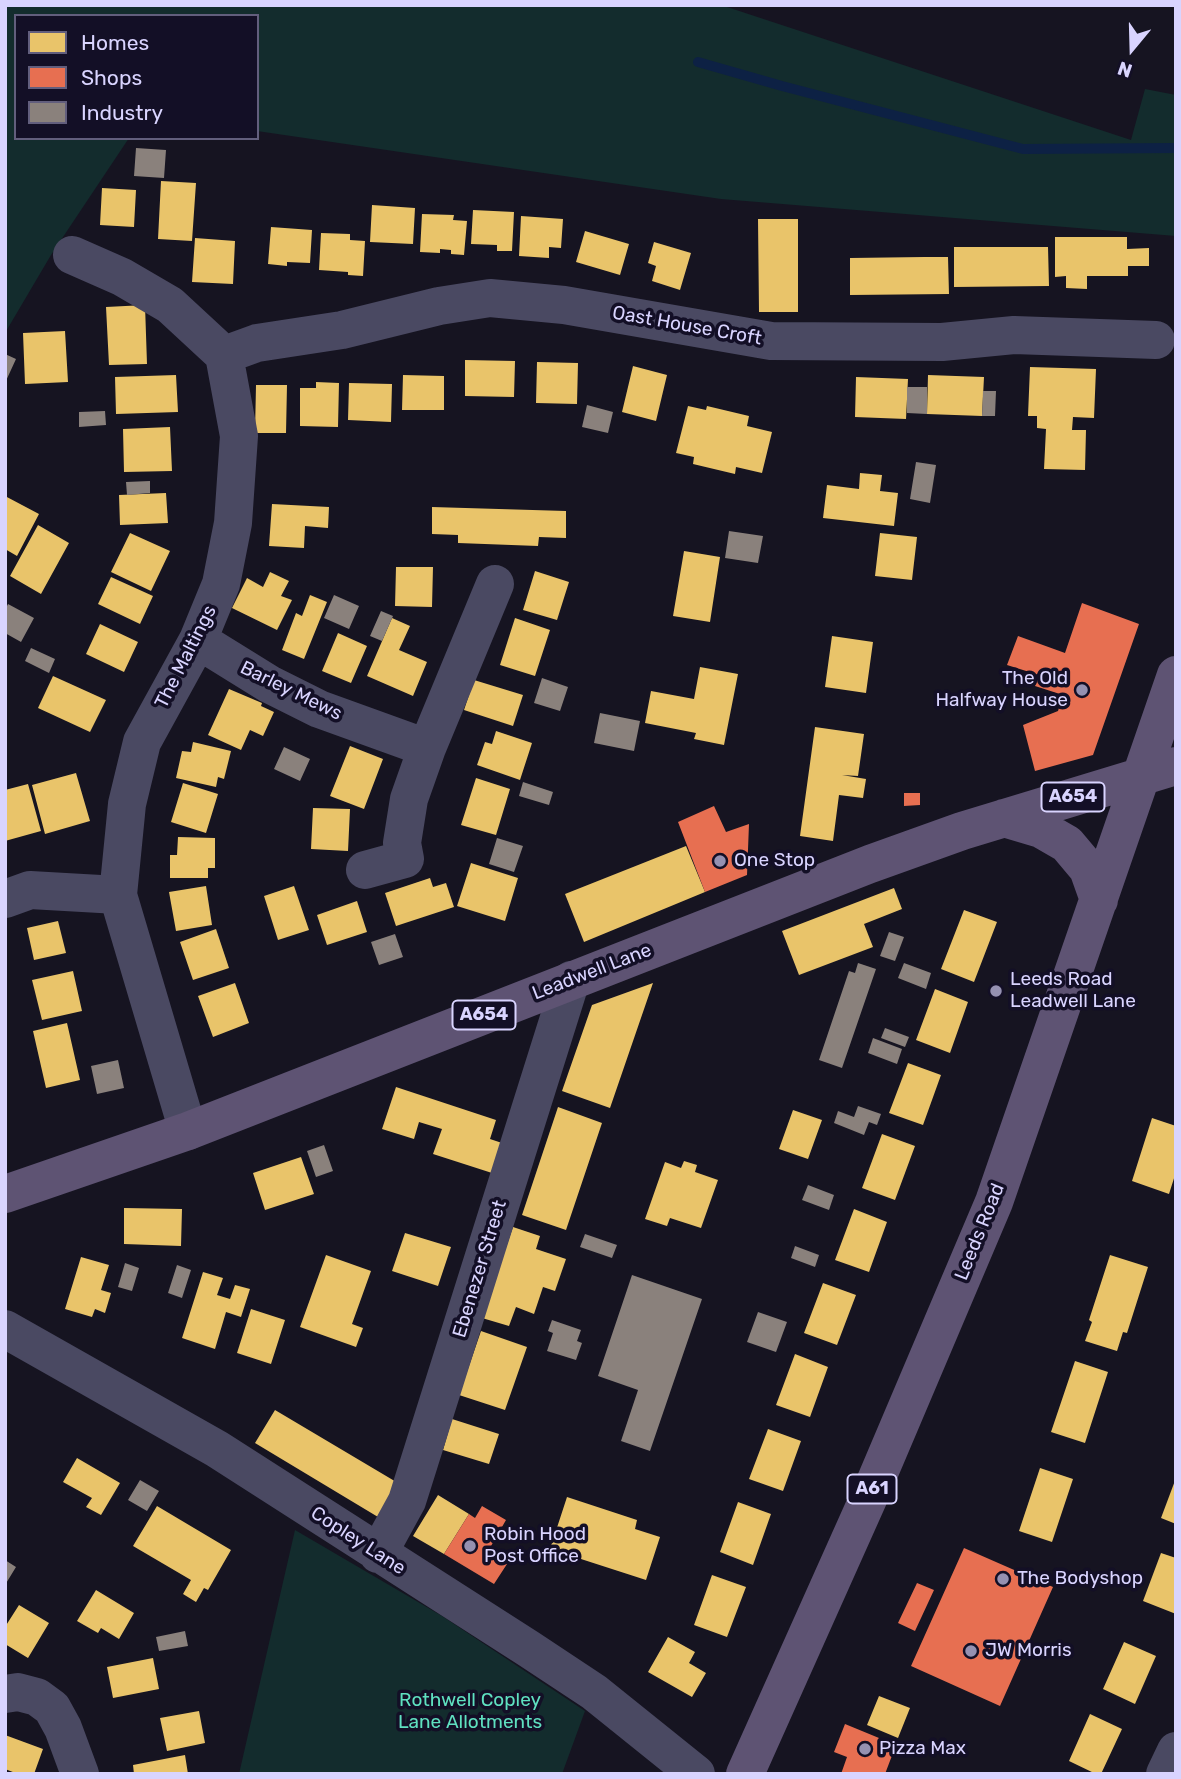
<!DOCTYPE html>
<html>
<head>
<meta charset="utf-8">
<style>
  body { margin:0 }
  #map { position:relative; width:1181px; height:1779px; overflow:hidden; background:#161421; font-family:Rubik,sans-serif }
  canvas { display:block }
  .frame { position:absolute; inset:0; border:7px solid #d9d4ff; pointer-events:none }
  .legend { position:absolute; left:14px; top:14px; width:245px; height:126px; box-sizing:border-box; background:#130f26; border:2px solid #625e7d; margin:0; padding:9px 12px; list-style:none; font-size:21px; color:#d9d4ff }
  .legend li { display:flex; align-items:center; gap:14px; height:35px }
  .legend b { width:35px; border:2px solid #625e7d }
  .north { position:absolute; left:1097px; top:14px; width:70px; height:70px; -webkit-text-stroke:5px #130f26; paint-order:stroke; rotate:199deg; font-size:19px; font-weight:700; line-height:28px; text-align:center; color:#d9d4ff }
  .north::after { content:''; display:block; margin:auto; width:24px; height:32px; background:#d9d4ff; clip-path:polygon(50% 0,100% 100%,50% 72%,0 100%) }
</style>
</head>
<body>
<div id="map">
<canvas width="1181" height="1779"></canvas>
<div class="frame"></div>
<ul class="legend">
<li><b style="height:19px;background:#e9c46a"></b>Homes</li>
<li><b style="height:19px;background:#e76f51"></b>Shops</li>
<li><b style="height:19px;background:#8a817c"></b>Industry</li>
</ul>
<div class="north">N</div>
</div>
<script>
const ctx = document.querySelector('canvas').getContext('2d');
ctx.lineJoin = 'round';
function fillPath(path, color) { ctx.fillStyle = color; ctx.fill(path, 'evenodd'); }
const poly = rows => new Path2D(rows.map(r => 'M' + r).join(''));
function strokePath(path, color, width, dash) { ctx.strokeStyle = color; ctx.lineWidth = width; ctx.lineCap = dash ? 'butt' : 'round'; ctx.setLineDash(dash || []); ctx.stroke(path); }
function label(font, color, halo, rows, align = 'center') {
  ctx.font = font + ' Rubik,sans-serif'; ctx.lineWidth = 7; ctx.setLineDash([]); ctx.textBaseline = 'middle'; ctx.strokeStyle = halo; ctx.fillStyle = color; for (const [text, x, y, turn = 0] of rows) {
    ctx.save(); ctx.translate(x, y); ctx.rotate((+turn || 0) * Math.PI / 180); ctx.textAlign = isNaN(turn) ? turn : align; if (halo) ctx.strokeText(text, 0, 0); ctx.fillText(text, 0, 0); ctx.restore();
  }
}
fillPath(poly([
  [5,5,721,5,1131,140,1145,89,1176,95,1176,236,721,199,257,131,257,16,16,16,16,138,129,138,51,255,5,333],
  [295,1530,442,1616,585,1711,562,1774,239,1774]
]), '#132c2d');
fillPath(poly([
  [161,181,196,183,192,241,158,239],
  [102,188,136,190,134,227,100,225],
  [372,205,415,208,413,244,370,242],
  [473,210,514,212,512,251,497,251,497,245,471,244],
  [422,214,454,215,453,220,467,221,464,255,451,254,451,250,440,249,440,253,420,252],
  [521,216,563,219,561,248,549,247,549,258,519,256],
  [758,219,798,219,798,312,759,312],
  [271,227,312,230,310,263,287,262,287,266,268,264],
  [585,231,629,244,620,275,576,262],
  [321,233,350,234,350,240,365,241,363,276,348,275,348,272,319,270],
  [1055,237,1127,237,1127,249,1149,248,1149,266,1128,266,1128,276,1087,276,1087,289,1066,288,1066,276,1055,277],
  [195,238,235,241,233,284,192,282],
  [654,242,691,253,680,290,652,281,656,266,648,263],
  [954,247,1048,247,1049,286,954,287],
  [924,257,948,257,949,294,850,295,850,258],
  [145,305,147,364,109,365,106,307],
  [65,331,68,382,25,384,23,333],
  [465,360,515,361,514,397,465,396],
  [537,362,578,363,577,404,536,403],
  [633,366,667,375,656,421,622,412],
  [1030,367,1096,369,1094,418,1073,417,1072,430,1086,430,1085,470,1044,469,1046,429,1037,428,1037,416,1028,416],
  [176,375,178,412,116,414,115,377],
  [403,375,444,376,444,410,402,410],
  [928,375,984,377,982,416,927,414],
  [856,377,908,379,906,419,855,417],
  [316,382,339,383,338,427,300,426,300,388,316,388],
  [349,383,392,384,391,422,348,420],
  [256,385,287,385,286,433,255,433],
  [688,406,706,410,707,406,749,416,747,426,772,432,762,473,736,467,735,474,693,464,694,457,676,453],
  [170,427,172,471,124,472,123,429],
  [860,473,882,475,880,491,898,493,894,526,823,518,827,485,859,489],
  [166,493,168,523,120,525,119,495],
  [5,496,39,514,17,556,5,549],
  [272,504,329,507,328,528,305,526,304,548,269,546],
  [432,507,566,511,566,538,539,537,538,546,458,543,458,535,432,534],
  [38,525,69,543,41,594,10,576],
  [130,533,170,551,151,591,111,572],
  [880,533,917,537,912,580,875,576],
  [684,551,720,557,710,622,673,616],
  [396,567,433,567,432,607,395,606],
  [535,571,569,582,557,620,523,610],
  [270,572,289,581,281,596,292,600,277,630,232,608,247,578,263,587],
  [111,577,153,596,140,624,98,604],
  [310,595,327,602,304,659,282,650,296,613,302,616],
  [392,618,410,626,399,650,427,662,413,696,367,676],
  [515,618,550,630,535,676,500,665],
  [100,624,138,642,124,672,86,654],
  [338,633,367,646,351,683,322,671],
  [832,636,873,642,866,693,825,687],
  [700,667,738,674,724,745,694,739,696,733,645,723,651,691,694,699],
  [53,676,106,700,90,732,38,708],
  [474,680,523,695,513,726,464,710],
  [229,689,262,703,261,706,274,712,263,736,250,730,241,750,208,735],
  [815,727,864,734,858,776,842,775,866,779,863,798,839,795,833,841,800,836],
  [496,731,532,743,520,780,477,765,485,742,492,744],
  [193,742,231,751,224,779,218,777,216,787,176,778,182,751,191,752],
  [350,746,383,759,364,809,330,796],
  [76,773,90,821,45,834,32,785],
  [476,778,510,789,496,835,461,825],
  [183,783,218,794,206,833,171,822],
  [28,784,41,831,5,841,5,790],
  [313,808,350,809,348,851,311,849],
  [178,837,215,838,215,868,208,868,208,878,170,878,170,855,177,855],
  [686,846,705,892,584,942,565,894],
  [471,863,518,878,505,921,457,906],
  [430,878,433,887,446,883,454,907,396,926,385,893],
  [206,886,212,925,176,931,169,892],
  [294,886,309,930,278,940,264,896],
  [894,888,902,909,864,924,873,947,799,975,782,931],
  [357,901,367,932,327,945,317,915],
  [964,910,997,922,974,982,941,969],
  [58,921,66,953,34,960,27,928],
  [216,929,229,968,193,980,180,942],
  [73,971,82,1011,42,1020,32,980],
  [235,983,249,1023,213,1037,198,996],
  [653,983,610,1108,562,1091,592,1005],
  [935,989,968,1002,950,1053,916,1040],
  [67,1023,80,1080,46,1088,33,1031],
  [908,1063,941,1075,923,1125,889,1113],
  [396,1087,496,1120,490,1139,502,1143,492,1173,433,1154,442,1129,419,1122,414,1139,382,1129],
  [558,1107,602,1123,566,1230,522,1215],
  [793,1110,822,1120,808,1159,779,1149],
  [1152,1118,1176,1126,1176,1172,1169,1194,1132,1181],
  [882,1134,915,1146,895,1200,862,1188],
  [301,1157,314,1194,265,1210,253,1173],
  [684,1161,697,1165,695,1172,718,1180,701,1228,670,1218,667,1226,645,1219,665,1162,681,1168],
  [124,1208,182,1209,181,1246,124,1244],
  [854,1209,887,1222,869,1272,835,1260],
  [513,1227,540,1236,536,1249,566,1259,555,1291,543,1287,534,1314,516,1307,509,1326,482,1318],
  [405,1233,451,1247,438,1286,392,1271],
  [326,1255,371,1271,352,1324,363,1328,356,1347,300,1327],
  [1110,1255,1148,1267,1127,1333,1123,1332,1117,1351,1085,1341,1092,1322,1089,1320],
  [81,1257,109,1265,101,1290,111,1293,105,1313,95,1309,92,1317,65,1309],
  [203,1272,223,1278,217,1295,230,1299,235,1285,250,1289,241,1317,226,1312,215,1349,182,1338],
  [823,1283,856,1295,837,1345,804,1333],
  [251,1309,285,1320,271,1364,237,1353],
  [481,1331,527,1347,505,1410,459,1395],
  [795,1354,828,1367,810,1417,776,1405],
  [1075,1361,1108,1372,1085,1443,1051,1432],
  [275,1410,403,1486,383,1520,255,1443],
  [452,1419,499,1434,489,1464,443,1450],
  [768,1429,801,1441,783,1491,749,1479],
  [77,1458,120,1483,101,1515,86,1507,92,1498,63,1482],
  [1040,1468,1073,1479,1052,1542,1019,1531],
  [1176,1478,1176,1524,1161,1518],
  [438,1495,469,1514,444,1554,413,1536],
  [567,1497,637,1520,635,1529,660,1537,646,1580,550,1549],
  [738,1502,771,1514,753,1565,720,1552],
  [157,1506,231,1550,208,1590,204,1588,196,1602,183,1594,191,1580,133,1546],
  [1161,1553,1176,1558,1176,1614,1143,1601],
  [712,1575,746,1587,727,1637,694,1625],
  [96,1590,134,1613,119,1639,101,1628,98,1633,77,1621],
  [19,1605,49,1623,28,1658,5,1644,5,1627],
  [668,1637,695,1652,689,1663,706,1673,692,1697,648,1672],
  [1124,1642,1156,1656,1135,1704,1103,1689],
  [153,1658,159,1689,113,1698,107,1667],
  [879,1696,910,1708,898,1738,867,1725],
  [199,1711,205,1743,167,1751,160,1718],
  [1090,1714,1122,1729,1101,1774,1096,1774,1069,1761],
  [5,1735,43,1749,34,1774,18,1774,5,1769],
  [185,1755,188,1774,134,1774,133,1765]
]), '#e9c46a');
fillPath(poly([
  [1082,603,1139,624,1093,755,1035,771,1023,725,1058,711,1063,695,1035,686,1039,675,1007,665,1018,636,1065,653],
  [904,793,920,793,920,805,904,806],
  [714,806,726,832,749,824,747,875,705,892,678,822],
  [482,1506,506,1520,487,1553,507,1564,494,1584,444,1554,469,1514,475,1518],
  [964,1548,1053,1587,1000,1706,911,1666],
  [917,1583,934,1590,915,1631,898,1623],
  [845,1724,896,1745,885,1774,841,1774,847,1757,834,1752]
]), '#e76f51');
fillPath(poly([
  [136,148,166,150,164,178,134,176],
  [5,354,16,359,5,383],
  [907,387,927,387,927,414,907,413],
  [983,391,996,391,995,416,982,416],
  [587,405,613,412,608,433,582,427],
  [105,411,106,425,79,427,79,412],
  [916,462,936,465,930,503,910,499],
  [150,481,150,493,127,495,126,482],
  [729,531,763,536,758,563,725,558],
  [334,595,359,606,349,629,324,618],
  [8,604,34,618,21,642,5,633,5,610],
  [381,611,393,616,382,641,370,636],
  [31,648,55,659,49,673,25,661],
  [542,678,568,687,560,711,534,703],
  [600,713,640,721,634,751,594,743],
  [284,747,310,759,300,781,274,769],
  [523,782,553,792,549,805,519,796],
  [497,838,523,846,514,872,489,864],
  [889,932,904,937,895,961,880,956],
  [395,934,403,957,379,965,371,942],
  [858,963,876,969,842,1068,819,1060,849,971,855,973],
  [904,963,931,973,926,989,898,978],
  [885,1028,909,1037,905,1047,881,1038],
  [873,1038,902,1049,897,1064,868,1053],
  [118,1060,124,1088,97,1094,91,1066],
  [858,1106,881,1114,877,1125,869,1122,864,1135,834,1123,838,1111,854,1117],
  [324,1145,333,1171,316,1177,307,1151],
  [808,1185,834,1195,829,1210,802,1200],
  [585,1234,617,1245,612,1258,580,1247],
  [795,1246,819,1255,815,1267,791,1258],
  [125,1263,139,1268,132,1291,118,1287],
  [177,1265,191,1270,182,1298,168,1293],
  [632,1275,702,1299,650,1451,621,1441,638,1390,598,1376],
  [758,1312,787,1322,776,1352,747,1342],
  [552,1320,581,1330,577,1341,582,1343,576,1360,547,1351,553,1333,548,1331],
  [140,1480,159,1491,147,1511,128,1500],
  [5,1560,16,1567,5,1585],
  [185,1631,188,1646,159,1651,156,1637]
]), '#8a817c');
strokePath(poly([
  [698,62,782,86,1023,149,1176,148]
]), '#0d2144', 10);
strokePath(poly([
  [72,255,122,277,170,305,224,355,239,436,233,523,221,584,198,640,142,742,127,804,118,895,188,1131],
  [224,355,257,343,342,330,439,306,490,298,564,305,771,341,942,342,1014,335,1156,340],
  [198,640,269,684,319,709,427,748],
  [365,870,405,859,402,843,409,799,427,748,495,584],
  [5,899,30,890,118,895],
  [5,1329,217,1449,529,1649,594,1692,696,1774],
  [378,1554,407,1501,571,980],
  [5,1694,18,1692,37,1697,52,1708,63,1728,80,1774],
  [1165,1774,1176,1751]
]), '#4a4962', 38);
strokePath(poly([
  [1004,818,1041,829,1067,844,1088,869,1099,900],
  [5,1194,188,1131,870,864,962,831,1176,766],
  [745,1774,868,1499,994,1202,1176,675]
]), '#5e5373', 38);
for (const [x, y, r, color] of [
  [1082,690,7,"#9591b1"],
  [720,861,7,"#9591b1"],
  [996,991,7,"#9591b1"],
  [470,1546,7,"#9591b1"],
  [1003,1579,7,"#9591b1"],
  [971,1651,7,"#9591b1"],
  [865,1749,7,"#9591b1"]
]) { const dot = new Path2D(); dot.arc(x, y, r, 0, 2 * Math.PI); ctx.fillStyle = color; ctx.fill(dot); strokePath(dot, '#130f26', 2.5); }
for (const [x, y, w] of [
  [1073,797,63],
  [484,1015,63],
  [872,1489,49]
]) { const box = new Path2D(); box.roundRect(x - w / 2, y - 14.5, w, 29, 5); ctx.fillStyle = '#130f26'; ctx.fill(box); strokePath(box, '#d9d4ff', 2); }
label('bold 18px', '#d9d4ff', null, [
  ["A654",1073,797],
  ["A654",484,1015],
  ["A61",872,1489]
]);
label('19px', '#d9d4ff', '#130f26', [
  ["Oast House Croft",687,326,10],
  ["The Maltings",186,657,-63],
  ["Barley Mews",291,691,26],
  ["Leadwell Lane",592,972,-21],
  ["Leeds Road",980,1232,-68],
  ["Ebenezer Street",480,1269,-73],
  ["Copley Lane",358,1541,33]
]);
label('19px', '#d9d4ff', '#130f26', [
  ["The Old",1068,679,"right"],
  ["Halfway House",1068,701,"right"],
  ["One Stop",734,861],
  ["Leeds Road",1010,980],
  ["Leadwell Lane",1010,1002],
  ["Robin Hood",484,1535],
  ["Post Office",484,1557],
  ["The Bodyshop",1017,1579],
  ["JW Morris",985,1651],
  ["Pizza Max",879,1749]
], 'left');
label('19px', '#5fe0c0', '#130f26', [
  ["Rothwell Copley",470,1701],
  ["Lane Allotments",470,1723]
]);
</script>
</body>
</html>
